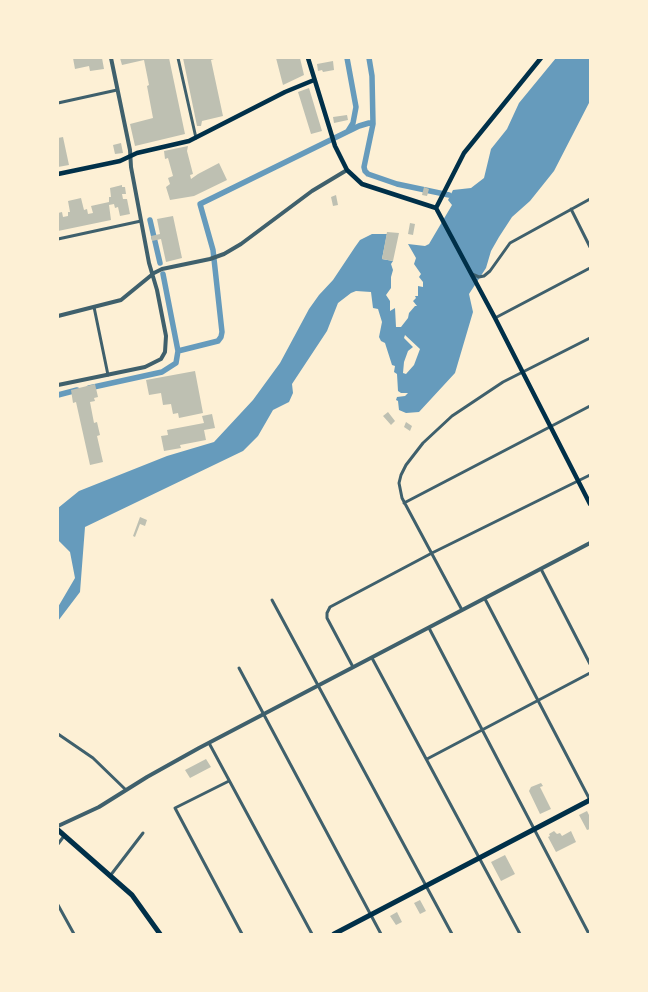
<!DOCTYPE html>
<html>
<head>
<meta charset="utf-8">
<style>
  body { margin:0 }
  #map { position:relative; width:648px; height:992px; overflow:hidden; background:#fdf0d5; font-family:Helvetica,sans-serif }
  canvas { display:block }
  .frame { position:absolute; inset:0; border:59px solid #fdf0d5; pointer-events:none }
</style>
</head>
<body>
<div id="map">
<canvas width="648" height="992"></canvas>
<div class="frame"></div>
</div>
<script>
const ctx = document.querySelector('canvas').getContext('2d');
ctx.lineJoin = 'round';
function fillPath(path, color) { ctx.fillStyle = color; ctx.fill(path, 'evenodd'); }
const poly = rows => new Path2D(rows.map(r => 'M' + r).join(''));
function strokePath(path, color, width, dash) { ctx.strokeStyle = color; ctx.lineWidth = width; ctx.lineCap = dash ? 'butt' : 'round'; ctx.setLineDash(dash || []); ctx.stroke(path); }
fillPath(poly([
  [556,58,590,58,590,101,554,171,530,201,512,217,499,237,491,251,486,268,469,294,473,312,455,373,419,412,406,413,399,410,398,401,396,400,397,397,405,396,408,393,401,393,398,391,397,374,394,372,395,366,392,365,385,343,381,341,379,337,382,322,378,309,373,308,371,292,356,291,351,293,338,303,327,331,292,384,293,393,289,402,273,410,258,436,243,451,85,527,80,592,58,621,58,607,75,578,70,552,58,540,58,508,79,491,167,456,214,442,253,400,280,363,309,309,319,295,333,280,355,247,360,240,372,234,387,234,382,259,393,261,391,264,393,270,391,277,391,288,386,295,390,301,390,311,395,308,396,327,401,327,408,318,409,313,415,306,417,306,413,301,416,298,415,296,418,296,418,286,423,287,423,282,419,277,421,274,414,264,416,258,408,244,425,246,429,244,452,205,448,200,453,190,471,188,484,178,491,149,507,129,519,103],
  [405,335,420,349,414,365,406,374,403,373,404,362,408,351,413,347,404,338]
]), '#669bbc');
strokePath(poly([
  [347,58,356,107,353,123,348,131],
  [369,58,372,76,373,124,364,167,365,171,368,174,397,184,449,195],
  [150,220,160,263],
  [163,274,178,351],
  [89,388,162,372,176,363,178,351,218,341,221,337,222,332,213,250,200,204,359,126,369,123,373,124],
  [58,395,77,390]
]), '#669bbc', 5.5);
fillPath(poly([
  [73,58,102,58,104,69,90,71,89,66,75,69],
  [120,58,169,58,185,134,135,146,130,124,153,118,147,86,149,85,144,60,122,65],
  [183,58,217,58,211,60,223,116,202,121,201,126,197,126],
  [276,58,300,58,304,75,283,85],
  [333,61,334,70,323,72,322,70,318,71,317,64],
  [309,88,322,131,311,134,298,92],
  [347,115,348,120,334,123,333,117],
  [63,137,69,165,58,167,58,138],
  [121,143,123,153,115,154,113,145],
  [188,146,187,151,193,174,190,175,191,179,198,174,219,163,227,180,194,196,170,200,166,187,170,184,168,178,173,176,168,158,165,159,164,151],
  [122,185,122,187,125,187,126,194,122,194,123,199,127,199,130,214,120,216,118,207,115,208,114,204,109,205,111,220,58,231,58,213,62,212,63,217,68,216,68,212,70,212,68,201,81,198,84,210,87,209,88,214,93,213,91,206,109,202,109,197,111,197,110,188],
  [424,187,429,189,427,196,422,195],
  [336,195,338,205,333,206,331,197],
  [173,216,182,258,166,262,161,239,152,241,151,236,160,234,157,219],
  [410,223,415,224,413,235,408,234],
  [387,232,399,233,393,261,382,259],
  [195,371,203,413,179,418,178,413,173,414,171,404,163,405,161,393,149,395,146,380],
  [95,384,98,397,94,398,95,401,90,402,94,423,97,422,100,435,97,436,103,462,90,465,76,402,73,403,71,390],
  [388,412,395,421,391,425,383,416],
  [212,414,215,428,204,430,206,440,180,445,181,448,164,451,161,436,168,435,167,430,204,423,202,416],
  [406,422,412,426,410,431,404,427],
  [140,517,147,520,145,526,140,524,135,537,133,536],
  [206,759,211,767,190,778,185,770],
  [541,783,543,786,540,787,551,809,540,814,529,791,531,787],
  [587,811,590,817,590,829,587,830,579,815],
  [554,831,557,834,560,833,562,836,571,831,576,842,556,852,548,837,550,836,549,834],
  [505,855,515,874,501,881,491,862],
  [420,900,426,911,420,914,414,903],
  [397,912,402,922,396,925,390,916]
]), '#bec0b2');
strokePath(poly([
  [178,58,196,138],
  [58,103,117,90],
  [571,209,590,247],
  [58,239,141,221],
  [472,274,479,277,484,276,490,271,510,243,590,199],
  [94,307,108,375],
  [495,318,590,268],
  [404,503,590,406],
  [541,569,590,664],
  [485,599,590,800],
  [272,600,452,934],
  [462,610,402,498,399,483,401,475,406,465,423,443,452,416,503,382,590,338],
  [429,628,589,934],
  [372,658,520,934],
  [353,667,327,618,327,613,330,607,432,553,590,475],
  [239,668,381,934],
  [58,734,93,758,126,790],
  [209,743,312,934],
  [427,759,590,673],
  [229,781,175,808,242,934],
  [58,844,64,836],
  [110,876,143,833],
  [58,905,74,934]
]), '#3f606c', 3);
strokePath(poly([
  [58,316,121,300,154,273,162,269,210,259,224,254,241,244,312,191,347,170],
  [58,385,145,367,161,359,165,352,166,336,157,290,149,263,131,167,130,150,111,58],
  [58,826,99,807,147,777,199,748,590,543]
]), '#3f606c', 4);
strokePath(poly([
  [308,58,335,146,347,170,362,184,436,208],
  [58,174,120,161,137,153,189,141,285,92,314,80],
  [436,208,495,318,590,504],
  [436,208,464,153,541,58]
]), '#003049', 4.5);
strokePath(poly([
  [58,830,132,895,160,934],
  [334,934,590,800]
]), '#003049', 5);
</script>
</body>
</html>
